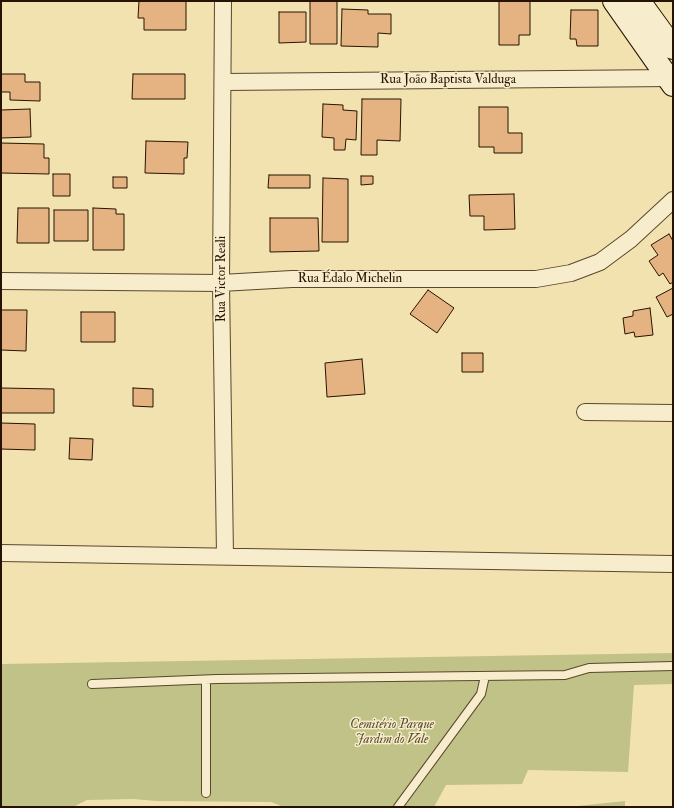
<!DOCTYPE html>
<html>
<head>
<meta charset="utf-8">
<style>
  body { margin:0 }
  #map { position:relative; width:674px; height:808px; overflow:hidden; background:#f2e2af; font-family:"IM FELL Double Pica",serif }
  canvas { display:block }
  .frame { position:absolute; inset:0; border:2px solid #271301; pointer-events:none }
</style>
</head>
<body>
<div id="map">
<canvas width="674" height="808"></canvas>
<div class="frame"></div>
</div>
<script>
const ctx = document.querySelector('canvas').getContext('2d');
ctx.lineJoin = 'round';
function fillPath(path, color) { ctx.fillStyle = color; ctx.fill(path, 'evenodd'); }
const poly = rows => new Path2D(rows.map(r => 'M' + r).join(''));
function strokePath(path, color, width, dash) { ctx.strokeStyle = color; ctx.lineWidth = width; ctx.lineCap = dash ? 'butt' : 'round'; ctx.setLineDash(dash || []); ctx.stroke(path); }
function label(font, color, halo, rows, align = 'center') {
  ctx.font = font + ' "IM FELL Double Pica",serif'; ctx.lineWidth = 3; ctx.setLineDash([]); ctx.textBaseline = 'middle'; ctx.strokeStyle = halo; ctx.fillStyle = color; for (const [text, x, y, turn = 0] of rows) {
    ctx.save(); ctx.translate(x, y); ctx.rotate((+turn || 0) * Math.PI / 180); ctx.textAlign = isNaN(turn) ? turn : align; if (halo) ctx.strokeText(text, 0, 0); ctx.fillText(text, 0, 0); ctx.restore();
  }
}
fillPath(poly([
  [673,653,673,684,634,685,628,772,528,770,522,784,446,785,434,807,284,807,271,802,156,801,133,799,87,800,73,807,1,807,1,664],
  [625,801,625,807,568,807]
]), '#c0c287');
const building = poly([
  [139,1,186,1,186,30,144,30,144,18,138,18,139,1],
  [310,1,337,1,337,44,310,44,310,1],
  [499,1,530,1,530,35,519,35,519,45,499,45,499,1],
  [342,9,368,10,368,14,391,14,391,34,378,33,378,47,341,46,342,9],
  [571,10,598,10,598,46,577,46,576,39,570,39,571,10],
  [279,12,306,12,306,42,279,43,279,12],
  [1,74,25,74,25,82,40,82,40,101,10,100,10,92,1,92,1,74],
  [133,74,185,74,185,99,132,99,133,74],
  [362,99,401,99,400,141,377,140,377,155,361,155,362,99],
  [323,104,343,105,343,110,357,111,356,140,346,139,345,150,334,150,334,138,322,137,323,104],
  [479,107,508,107,508,133,522,133,522,153,494,153,494,147,479,147,479,107],
  [30,109,31,137,1,138,1,110,30,109],
  [146,141,188,142,187,158,184,158,184,174,145,173,146,141],
  [1,143,44,144,44,158,49,158,49,174,1,173,1,143],
  [53,174,70,174,70,196,53,196,53,174],
  [269,175,310,175,310,188,268,188,269,175],
  [361,176,373,176,373,184,361,185,361,176],
  [113,177,127,177,127,188,113,188,113,177],
  [323,178,348,179,348,242,322,242,323,178],
  [514,194,515,229,484,230,484,216,470,216,469,195,514,194],
  [18,208,49,208,49,243,17,243,18,208],
  [93,208,116,209,116,214,124,214,124,250,93,250,93,208],
  [54,210,88,210,88,241,54,241,54,210],
  [270,218,318,218,319,251,270,252,270,218],
  [669,234,673,241,673,282,670,284,663,273,659,276,649,261,658,255,651,245,669,234],
  [673,288,673,314,667,317,656,297,673,288],
  [428,290,454,308,437,333,410,314,428,290],
  [650,308,653,335,635,337,634,332,625,334,623,318,633,316,633,311,650,308],
  [1,310,27,310,26,351,1,350,1,310],
  [81,312,115,312,115,342,81,342,81,312],
  [462,353,483,353,483,372,462,372,462,353],
  [362,359,365,394,327,397,325,363,362,359],
  [1,388,54,389,54,413,1,413,1,388],
  [133,388,153,389,153,407,133,406,133,388],
  [1,423,35,424,35,450,1,449,1,423],
  [70,438,93,439,92,460,69,459,70,438]
]);
fillPath(building, '#e5b382');
strokePath(building, '#271301', 1);
const service = poly([
  [92,684,217,679,565,675,589,668,673,666],
  [206,793,206,680],
  [398,807,481,694,485,676]
]);
const minor = poly([
  [223,1,221,283,225,556],
  [223,82,673,78],
  [1,281,221,283,292,279,536,279,571,273,600,262,631,239,673,200],
  [585,412,673,413],
  [1,553,673,564]
]);
const secondary = poly([
  [614,1,673,85],
  [639,1,673,48]
]);
strokePath(service, '#5a472c', 10);
strokePath(minor, '#5a472c', 18);
strokePath(secondary, '#271301', 24);
strokePath(service, '#f7eccb', 8);
strokePath(minor, '#f7eccb', 16);
strokePath(secondary, '#f7eccb', 22);
label('13px', '#271301', '#f7eccb', [
  ["Rua João Baptista Valduga",448,80],
  ["Rua Victor Reali",222,279,-90],
  ["Rua Édalo Michelin",350,279]
]);
label('italic 13px', '#5d5030', '#f7eccb', [
  ["Cemitério Parque",392,725],
  ["Jardim do Vale",392,740]
]);
</script>
</body>
</html>
